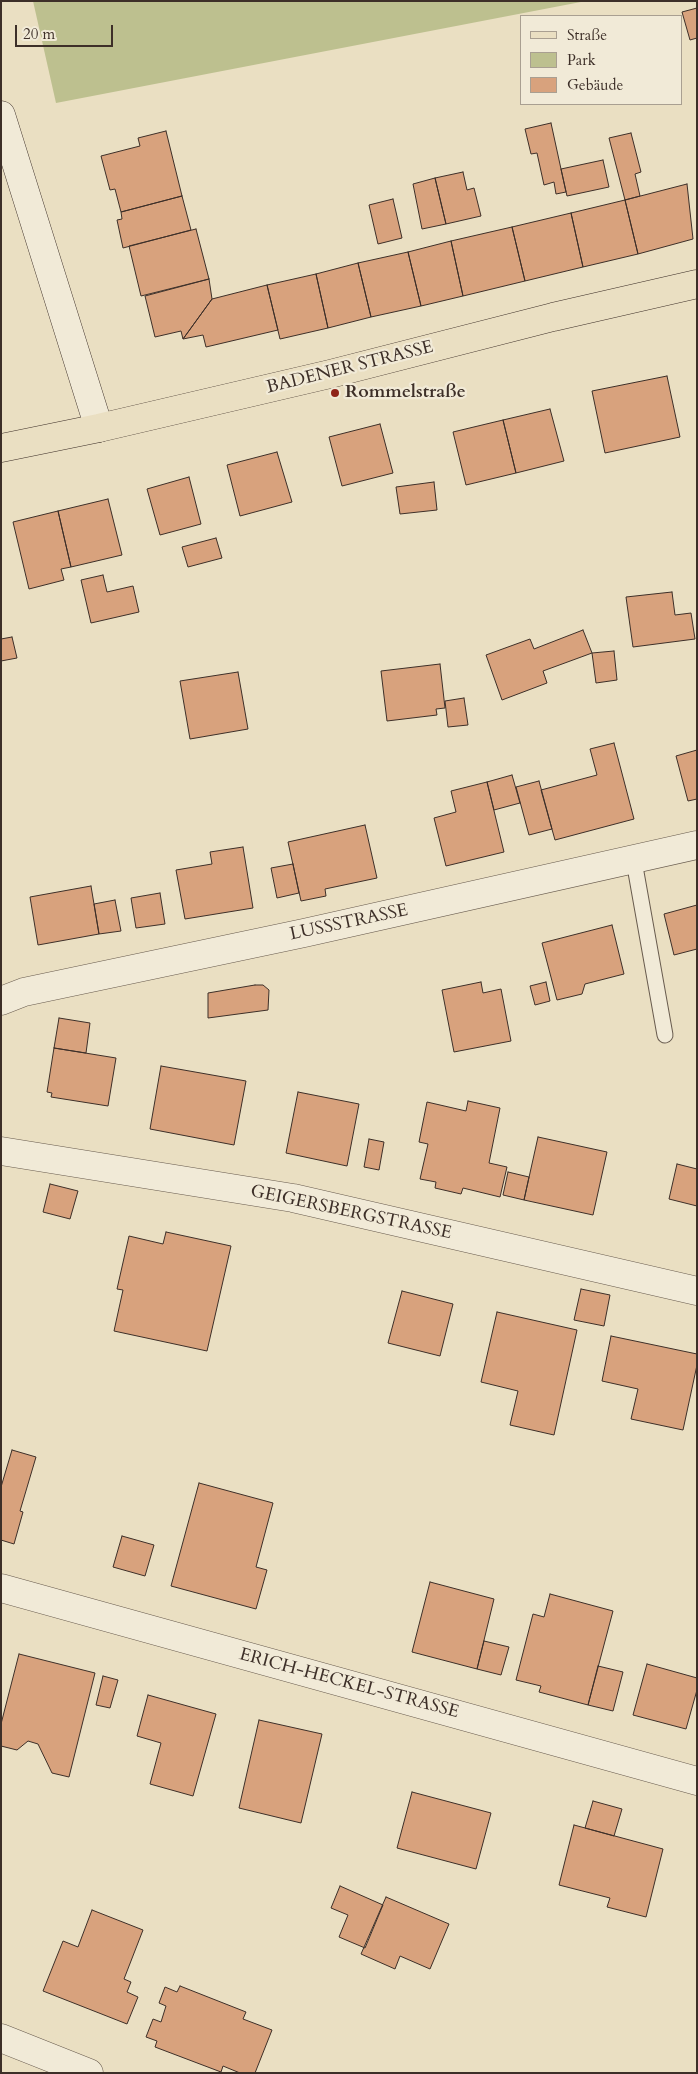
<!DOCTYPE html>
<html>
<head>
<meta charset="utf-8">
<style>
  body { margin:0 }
  #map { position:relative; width:698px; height:2074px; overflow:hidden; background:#eadfc2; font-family:Cardo,serif }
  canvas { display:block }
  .frame { position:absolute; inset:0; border:2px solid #3d2f28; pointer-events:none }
  .legend { position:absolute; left:520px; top:15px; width:162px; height:90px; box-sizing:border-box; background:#f1ead7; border:1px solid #a99f91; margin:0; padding:6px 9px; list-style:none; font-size:15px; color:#3d2f28 }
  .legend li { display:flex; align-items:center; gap:10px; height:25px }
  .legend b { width:25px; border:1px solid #a99f91 }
  .scale { position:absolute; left:15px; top:25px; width:98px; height:22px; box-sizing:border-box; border:2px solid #3d2f28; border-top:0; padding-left:6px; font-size:15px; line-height:18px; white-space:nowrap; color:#3d2f28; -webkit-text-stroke:4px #f1ead7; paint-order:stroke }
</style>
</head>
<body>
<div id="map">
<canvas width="698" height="2074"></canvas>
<div class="frame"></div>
<ul class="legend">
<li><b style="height:6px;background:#eadfc2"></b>Straße</li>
<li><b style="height:14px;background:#bdc08f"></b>Park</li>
<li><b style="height:14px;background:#d8a27d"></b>Gebäude</li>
</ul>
<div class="scale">20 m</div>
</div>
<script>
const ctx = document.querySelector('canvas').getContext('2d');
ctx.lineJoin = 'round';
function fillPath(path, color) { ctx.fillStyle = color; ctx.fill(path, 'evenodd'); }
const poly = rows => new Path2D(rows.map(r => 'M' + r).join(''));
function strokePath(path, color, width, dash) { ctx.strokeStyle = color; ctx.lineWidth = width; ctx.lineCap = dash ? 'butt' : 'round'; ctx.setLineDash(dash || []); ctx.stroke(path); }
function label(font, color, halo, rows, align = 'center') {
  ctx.font = font + ' Cardo,serif'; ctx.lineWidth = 4.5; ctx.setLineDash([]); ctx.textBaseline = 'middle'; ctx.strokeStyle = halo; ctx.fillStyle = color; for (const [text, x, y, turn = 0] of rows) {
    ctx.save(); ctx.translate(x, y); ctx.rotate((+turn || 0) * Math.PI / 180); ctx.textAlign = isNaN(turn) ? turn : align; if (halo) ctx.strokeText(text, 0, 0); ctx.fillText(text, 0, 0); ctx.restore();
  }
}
fillPath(poly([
  [33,1,586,1,56,103]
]), '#bdc08f');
const building = poly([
  [697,8,697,38,690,40,682,12,697,8],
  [551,123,566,192,556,194,554,182,544,185,537,153,531,154,525,129,551,123],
  [166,131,182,196,121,212,115,189,110,190,101,156,140,146,138,138,166,131],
  [631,133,641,172,635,174,640,196,625,200,609,138,631,133],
  [603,160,609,187,567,196,561,169,603,160],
  [463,172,467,190,474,188,481,216,446,224,435,178,463,172],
  [435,178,446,224,422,229,413,184,435,178],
  [687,184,693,239,638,254,625,200,687,184],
  [182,196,191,230,123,248,117,220,122,219,121,212,182,196],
  [393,199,402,238,378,244,369,205,393,199],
  [625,200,638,254,583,267,571,213,625,200],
  [571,213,583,267,525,281,512,227,571,213],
  [512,227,525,281,463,296,451,241,512,227],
  [196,229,209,279,141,296,129,246,196,229],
  [451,241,463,296,421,306,408,252,451,241],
  [408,252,421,306,371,317,358,263,408,252],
  [358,263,371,317,328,328,316,274,358,263],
  [316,274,328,328,280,339,267,285,316,274],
  [209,279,212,299,183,339,181,331,155,337,145,296,209,279],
  [267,285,278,330,206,347,203,335,183,339,212,299,267,285],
  [667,376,680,437,605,453,592,391,667,376],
  [550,409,564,461,516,473,503,420,550,409],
  [503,420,516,473,466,485,453,432,503,420],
  [380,424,393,473,342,486,329,437,380,424],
  [277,452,292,502,240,516,227,465,277,452],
  [189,477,201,524,160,535,147,489,189,477],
  [434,482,437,510,400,514,396,487,434,482],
  [108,499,122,555,71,567,58,511,108,499],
  [58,511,71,567,61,569,64,580,29,589,13,522,58,511],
  [216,538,222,558,188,567,182,547,216,538],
  [103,575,107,592,133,586,139,612,91,623,81,580,103,575],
  [672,592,675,615,691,613,695,639,633,647,626,597,672,592],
  [583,630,592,653,543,671,547,683,502,700,486,655,530,639,534,649,583,630],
  [12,637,17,658,1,661,1,639,12,637],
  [614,651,617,680,596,683,592,653,614,651],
  [440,664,445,708,436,709,437,715,387,721,381,671,440,664],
  [238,672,248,729,190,739,180,681,238,672],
  [464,698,468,725,448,727,445,701,464,698],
  [614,743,634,819,555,840,541,790,597,775,590,749,614,743],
  [697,750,697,799,688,801,676,756,697,750],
  [512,775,520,803,494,810,487,782,512,775],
  [539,781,552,829,529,835,516,787,539,781],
  [487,782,504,852,446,866,434,818,456,812,451,791,487,782],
  [365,825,377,878,325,889,326,896,301,901,288,842,365,825],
  [243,847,253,908,185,919,176,870,212,864,210,852,243,847],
  [293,864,299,893,277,898,271,868,293,864],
  [91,886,99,934,38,945,30,897,91,886],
  [160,893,165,924,136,928,131,898,160,893],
  [115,900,121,931,99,934,94,904,115,900],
  [697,905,697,949,674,955,664,914,697,905],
  [612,925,624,974,585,984,582,994,557,1000,542,943,612,925],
  [481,982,483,993,501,989,511,1041,454,1052,442,990,481,982],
  [546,982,550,1001,535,1005,530,986,546,982],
  [255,985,263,985,269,990,268,1010,208,1018,208,993,255,985],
  [59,1018,90,1023,86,1053,54,1048,59,1018],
  [54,1048,116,1058,108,1106,51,1097,52,1093,47,1092,54,1048],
  [161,1066,246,1081,234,1145,150,1129,161,1066],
  [298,1092,359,1104,347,1166,286,1153,298,1092],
  [468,1101,500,1108,489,1163,507,1167,500,1197,463,1188,461,1194,435,1188,436,1182,420,1179,428,1144,419,1142,427,1102,466,1111,468,1101],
  [538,1137,607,1152,593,1215,524,1200,538,1137],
  [369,1139,384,1142,379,1170,364,1167,369,1139],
  [677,1164,697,1169,697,1206,669,1199,677,1164],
  [508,1172,529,1177,524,1200,503,1195,508,1172],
  [50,1184,78,1191,70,1219,43,1212,50,1184],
  [166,1232,231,1246,207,1351,114,1331,123,1290,117,1289,129,1236,163,1244,166,1232],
  [581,1289,610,1295,604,1326,574,1320,581,1289],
  [402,1291,453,1304,440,1356,388,1343,402,1291],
  [497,1312,577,1330,554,1435,510,1425,518,1391,481,1382,497,1312],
  [611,1336,697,1354,697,1365,683,1430,631,1419,638,1389,602,1381,611,1336],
  [12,1450,36,1457,20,1511,23,1512,14,1544,1,1540,1,1487,12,1450],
  [199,1483,273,1503,256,1567,267,1570,256,1609,171,1586,199,1483],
  [122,1536,154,1545,145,1576,113,1567,122,1536],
  [430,1582,494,1599,477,1669,412,1652,430,1582],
  [550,1594,613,1611,588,1705,539,1692,541,1686,516,1680,533,1614,544,1617,550,1594],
  [484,1641,509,1647,501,1675,477,1669,484,1641],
  [19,1654,95,1673,69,1777,52,1773,38,1744,28,1741,17,1750,1,1746,1,1724,19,1654],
  [647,1664,697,1678,697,1690,686,1729,633,1715,647,1664],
  [598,1666,623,1672,613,1711,588,1705,598,1666],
  [103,1676,118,1680,110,1708,96,1705,103,1676],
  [148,1695,216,1714,193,1796,150,1784,161,1743,137,1736,148,1695],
  [259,1720,322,1734,301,1823,239,1808,259,1720],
  [412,1792,491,1813,476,1869,397,1848,412,1792],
  [593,1801,622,1809,614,1836,585,1828,593,1801],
  [574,1825,663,1849,646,1917,607,1907,610,1898,559,1885,574,1825],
  [340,1886,383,1905,365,1948,339,1937,348,1915,331,1908,340,1886],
  [386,1897,449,1924,430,1969,400,1956,395,1969,361,1954,386,1897],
  [92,1910,143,1930,124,1979,131,1982,127,1992,138,1997,127,2024,43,1991,63,1941,78,1947,92,1910],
  [180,1986,246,2012,243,2019,272,2030,255,2073,240,2073,223,2066,221,2072,155,2047,157,2041,146,2037,153,2019,161,2022,166,2006,159,2003,165,1987,177,1992,180,1986]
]);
fillPath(building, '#d8a27d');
strokePath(building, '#3d2f28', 1);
const service = poly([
  [634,861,665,1035]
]);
const minor = poly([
  [1,1001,24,992,304,933,697,845],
  [1,1151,293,1198,697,1291],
  [1,1588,697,1781],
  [1,2038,89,2073]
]);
const secondary = poly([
  [1,115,99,428]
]);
const primary = poly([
  [1,448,99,428,330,374,553,317,697,284]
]);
strokePath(service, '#685b4e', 17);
strokePath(minor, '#685b4e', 29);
strokePath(secondary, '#3d2f28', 29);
strokePath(primary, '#3d2f28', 29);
strokePath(service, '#f1ead7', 15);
strokePath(minor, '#f1ead7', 28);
strokePath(secondary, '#f1ead7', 28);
strokePath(primary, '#eadfc2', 28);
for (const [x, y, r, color] of [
  [335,393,5,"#8f2418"]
]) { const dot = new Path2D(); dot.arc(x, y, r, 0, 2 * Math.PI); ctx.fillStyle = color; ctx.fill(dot); strokePath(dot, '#f1ead7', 2); }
label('18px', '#3d2f28', '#f1ead7', [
  ["BADENER STRASSE",350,368,-14],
  ["LUSSSTRASSE",349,923,-12],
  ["GEIGERSBERGSTRASSE",351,1213,12],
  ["ERICH-HECKEL-STRASSE",349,1684,15]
]);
label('bold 18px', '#3d2f28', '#f1ead7', [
  ["Rommelstraße",345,393]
], 'left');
</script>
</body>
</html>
